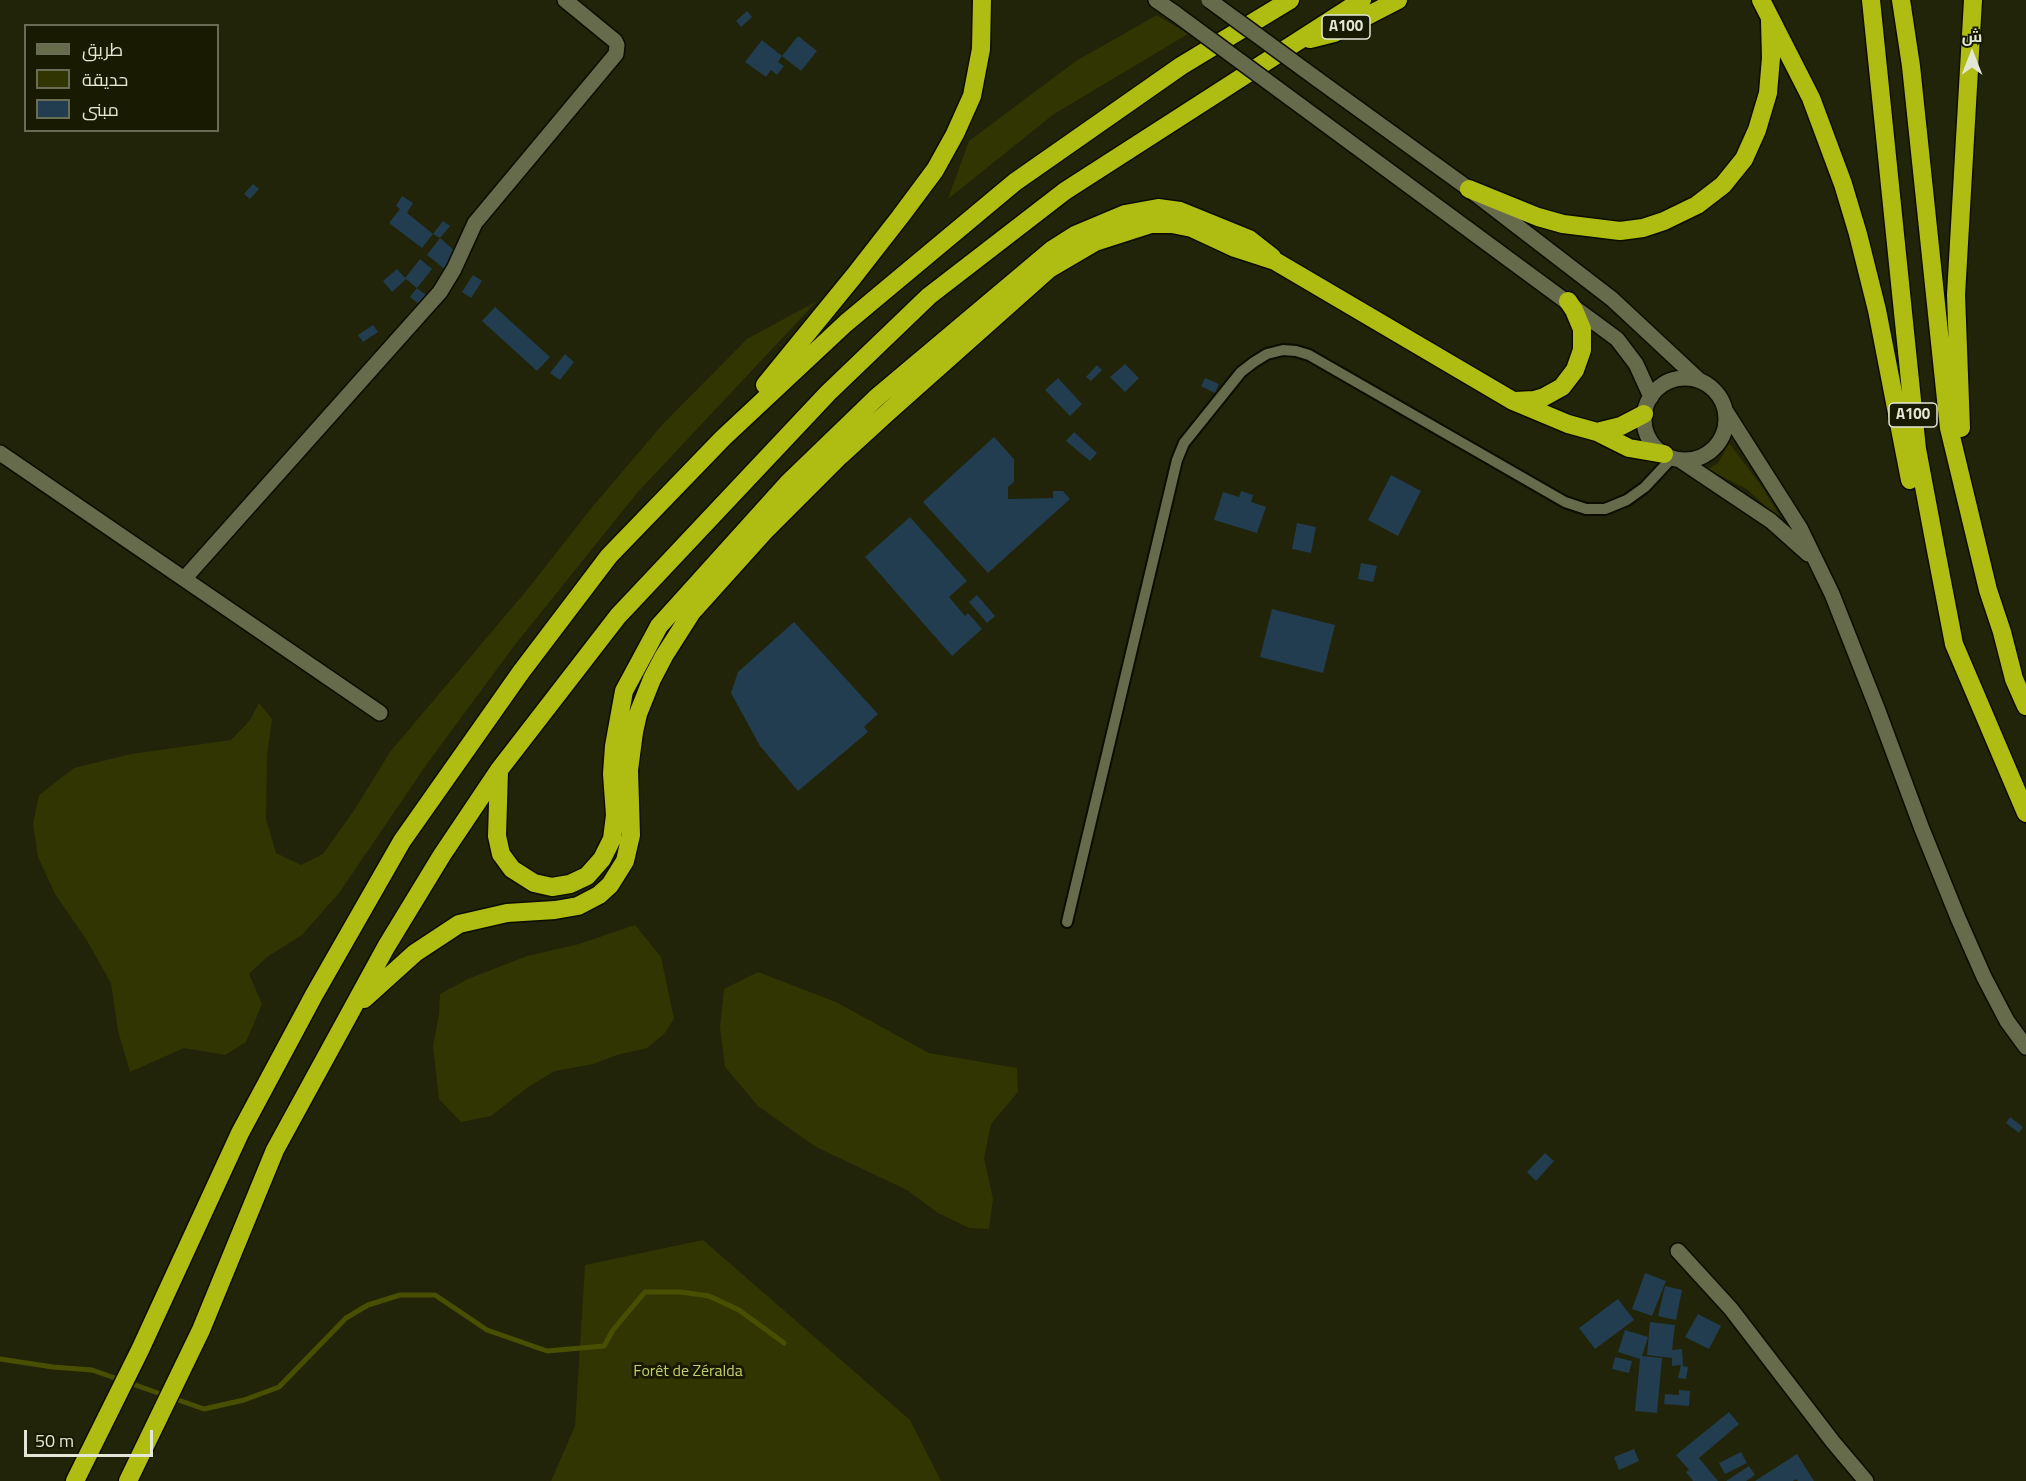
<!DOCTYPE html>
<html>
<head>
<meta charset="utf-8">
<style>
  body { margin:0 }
  #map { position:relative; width:2026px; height:1481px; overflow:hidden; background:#212408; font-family:"Titillium Web",Cairo,sans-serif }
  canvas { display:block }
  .legend { position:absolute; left:24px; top:24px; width:195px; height:108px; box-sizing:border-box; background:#181b01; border:2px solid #6a6d56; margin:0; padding:8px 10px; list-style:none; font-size:18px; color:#e4e7d6 }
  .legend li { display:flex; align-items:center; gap:12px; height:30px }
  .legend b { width:30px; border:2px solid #6a6d56 }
  .north { position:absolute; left:1942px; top:24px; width:60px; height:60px; -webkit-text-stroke:4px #181b01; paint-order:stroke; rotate:0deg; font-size:16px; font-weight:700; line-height:24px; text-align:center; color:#e4e7d6 }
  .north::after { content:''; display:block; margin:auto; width:21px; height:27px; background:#e4e7d6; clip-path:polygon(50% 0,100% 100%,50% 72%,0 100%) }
  .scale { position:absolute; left:24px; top:1430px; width:129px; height:27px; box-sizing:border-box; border:3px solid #e4e7d6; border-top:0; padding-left:8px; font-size:18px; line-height:21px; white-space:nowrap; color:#e4e7d6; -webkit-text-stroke:4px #181b01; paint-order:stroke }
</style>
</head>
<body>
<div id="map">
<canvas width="2026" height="1481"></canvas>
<ul class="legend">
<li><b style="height:8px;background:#666b4c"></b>طريق</li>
<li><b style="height:16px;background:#313502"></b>حديقة</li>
<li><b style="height:16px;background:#213d4f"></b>مبنى</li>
</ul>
<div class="north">ش</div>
<div class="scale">50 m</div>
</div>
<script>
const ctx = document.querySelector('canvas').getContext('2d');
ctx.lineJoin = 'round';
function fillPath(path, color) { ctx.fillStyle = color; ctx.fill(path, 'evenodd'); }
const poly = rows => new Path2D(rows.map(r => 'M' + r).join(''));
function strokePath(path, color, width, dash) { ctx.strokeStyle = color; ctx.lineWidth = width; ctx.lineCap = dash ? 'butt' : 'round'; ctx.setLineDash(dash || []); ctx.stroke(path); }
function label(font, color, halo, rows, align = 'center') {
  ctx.font = font + ' "Titillium Web",sans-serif'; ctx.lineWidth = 6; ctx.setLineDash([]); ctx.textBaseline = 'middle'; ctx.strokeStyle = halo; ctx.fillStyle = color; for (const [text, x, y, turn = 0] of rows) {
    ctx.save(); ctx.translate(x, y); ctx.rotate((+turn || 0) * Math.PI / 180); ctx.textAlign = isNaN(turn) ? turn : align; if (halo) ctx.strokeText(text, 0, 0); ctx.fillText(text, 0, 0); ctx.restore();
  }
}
fillPath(poly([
  [1157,15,1188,34,1054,114,948,199,969,141,1076,61],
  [817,301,637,493,514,646,429,761,339,893,302,935,267,957,249,974,262,1004,246,1042,225,1055,184,1048,130,1072,118,1031,111,983,86,939,55,894,38,857,33,824,39,795,74,768,131,754,231,740,250,720,259,703,272,719,267,756,266,819,276,853,301,865,323,854,355,809,390,752,527,590,593,506,663,424,747,339],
  [1729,443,1763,488,1785,525,1748,490,1708,469,1718,463],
  [635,925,661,957,674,1019,664,1034,647,1048,617,1055,593,1064,555,1071,528,1087,491,1116,461,1122,439,1099,433,1046,439,1014,440,994,468,979,527,956,579,944],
  [758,972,836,1002,929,1053,1017,1068,1018,1092,991,1124,984,1158,993,1199,989,1229,969,1228,938,1213,907,1190,816,1147,758,1106,725,1067,720,1027,724,989],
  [703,1240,910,1420,941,1481,551,1481,575,1426,585,1265]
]), '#313502');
strokePath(poly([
  [0,1359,53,1367,92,1370,204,1409,244,1400,279,1387,346,1318,368,1305,400,1295,435,1295,487,1330,547,1351,604,1346,613,1330,645,1292,681,1292,709,1296,739,1310,784,1343]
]), '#494f00', 5);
fillPath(poly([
  [747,11,752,17,741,27,736,21],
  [798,36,817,51,801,71,782,56],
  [762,40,782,56,778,62,784,66,777,75,771,70,766,77,745,62],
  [253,184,259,189,250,199,244,194],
  [402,196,413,203,407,213,433,234,422,248,389,223,400,209,396,206],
  [443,221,450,226,440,238,457,253,446,270,427,255,440,238,433,234],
  [420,259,432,269,417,288,406,279,392,292,383,281,397,269,405,278],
  [473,275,482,281,471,298,462,292],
  [417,288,426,295,419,304,410,297],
  [495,307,550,357,537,371,482,321],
  [373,325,378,332,363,342,358,335],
  [565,354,574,362,560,380,550,373],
  [1125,364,1139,378,1125,392,1110,377],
  [1097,365,1102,370,1091,381,1086,377],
  [1058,378,1082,404,1070,416,1045,390],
  [1205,378,1219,384,1215,393,1201,386],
  [1074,432,1097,453,1090,461,1066,441],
  [994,437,1014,459,1014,482,1008,487,1008,499,1053,498,1053,491,1063,491,1070,499,988,573,923,502],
  [1391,475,1421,491,1398,536,1368,520],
  [1241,491,1253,495,1251,502,1266,507,1257,533,1214,520,1223,492,1239,497],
  [910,517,967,581,949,597,965,616,968,613,982,629,952,656,865,557],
  [1297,523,1316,527,1311,553,1292,549],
  [1361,563,1377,566,1373,582,1358,579],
  [977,595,995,616,987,623,969,602],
  [1272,609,1335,625,1323,673,1260,657],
  [794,622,878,714,864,727,868,732,798,791,760,746,731,693,738,672],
  [2010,1117,2023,1127,2019,1133,2006,1123],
  [1545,1153,1554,1161,1536,1181,1527,1172],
  [1645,1273,1666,1281,1652,1316,1632,1309],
  [1665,1286,1682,1290,1676,1320,1658,1316],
  [1618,1299,1634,1320,1595,1349,1579,1328],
  [1698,1314,1721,1326,1709,1349,1685,1337],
  [1650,1322,1675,1325,1672,1350,1682,1349,1683,1366,1688,1367,1686,1379,1678,1378,1681,1365,1672,1366,1672,1358,1647,1355],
  [1625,1330,1648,1337,1642,1356,1662,1358,1657,1413,1635,1411,1640,1359,1618,1352],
  [1615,1357,1632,1361,1629,1373,1612,1369],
  [1679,1390,1690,1391,1689,1406,1664,1404,1665,1394,1679,1395],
  [1729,1412,1739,1424,1699,1458,1718,1481,1693,1481,1686,1472,1689,1470,1676,1455],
  [1634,1449,1639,1461,1619,1470,1614,1457],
  [1741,1452,1747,1463,1725,1474,1719,1463],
  [1797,1454,1814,1481,1798,1481,1796,1479,1793,1481,1755,1481],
  [1749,1466,1755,1475,1746,1481,1726,1481]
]), '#213d4f');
const service = poly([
  [1067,922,1177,460,1184,443,1241,372,1254,362,1267,354,1283,350,1296,351,1309,355,1565,502,1586,509,1605,509,1627,500,1645,487,1672,458]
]);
const minor = poly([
  [0,453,380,713],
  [184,579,440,292,454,269,475,223,616,54,617,45,615,41,565,0],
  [1678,1251,1731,1309,1833,1442,1866,1481]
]);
const secondary = poly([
  [1156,0,1176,14],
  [1317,79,1469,189,1612,299,1700,381],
  [1290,98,1617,339,1636,364,1651,397],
  '1644 419a41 41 0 1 1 82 0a41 41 0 1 1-82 0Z',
  [1725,410,1800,528,1832,594,1877,708,1922,829,1958,918,1984,977,2007,1021,2026,1047],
  [1680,460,1771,521,1808,554]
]);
const motorway = poly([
  [1761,0,1811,98,1843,184,1858,234,1877,310,1910,480],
  [1871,0,1917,449,1935,545,1954,644,2026,813],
  [1901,0,1911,66,1949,428,1988,590,2002,632,2014,679,2026,706],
  [1310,39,1334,33,1398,0],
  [1469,189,1538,217,1563,224,1620,231,1643,228,1664,221,1697,205,1723,185,1744,159,1757,130,1768,93,1771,58,1770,20],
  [765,385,854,276,900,217,935,170,955,134,972,96,981,49,982,0],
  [1515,401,1534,400,1544,397,1562,387,1575,370,1582,350,1582,329,1574,310,1568,301],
  [1961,428,1956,295,1973,0],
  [1597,432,1621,426,1644,414],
  [499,771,497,836,501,854,512,869,534,883,552,887,570,884,587,876,602,859,612,839,615,815,612,774,614,746,624,691,659,626,788,483,876,398,1053,249,1075,235,1125,214,1158,208,1180,211,1249,239,1272,257],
  [364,999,415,953,459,924,507,913,555,910,578,906,599,895,610,885,625,861,631,835,629,770,634,732,638,714,652,679,664,656,692,612,764,532,840,456,887,413,1049,269,1095,242,1151,224,1172,224,1192,228,1235,248,1275,261,1513,401,1568,424,1597,432,1629,448,1664,454],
  [75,1481,140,1350,240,1133,314,995,402,841,521,672,609,556,723,438,846,323,1015,182,1181,66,1290,0],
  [128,1481,201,1330,275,1150,386,947,442,855,499,770,618,616,828,393,929,296,1065,191,1362,0]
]);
strokePath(service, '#0b0d00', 14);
strokePath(minor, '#0b0d00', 18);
strokePath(secondary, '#0b0d00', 18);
strokePath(motorway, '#0b0d00', 21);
strokePath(service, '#666b4c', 10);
strokePath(minor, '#666b4c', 15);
strokePath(secondary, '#666b4c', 15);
strokePath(motorway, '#afbc11', 18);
const secondaryBridge = poly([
  [1209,0,1317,79],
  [1176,14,1290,98]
]);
strokePath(secondaryBridge, '#0b0d00', 18, []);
strokePath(secondaryBridge, '#666b4c', 15);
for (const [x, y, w] of [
  [1346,27,48],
  [1913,415,48]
]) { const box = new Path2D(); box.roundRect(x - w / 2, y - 12, w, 24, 4.5); ctx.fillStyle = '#181b01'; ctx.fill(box); strokePath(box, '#e4e7d6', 1.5); }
label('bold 15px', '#e4e7d6', null, [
  ["A100",1346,27],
  ["A100",1913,415]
]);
label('16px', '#c3cf6d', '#181b01', [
  ["Forêt de Zéralda",688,1372]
]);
</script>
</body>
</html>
